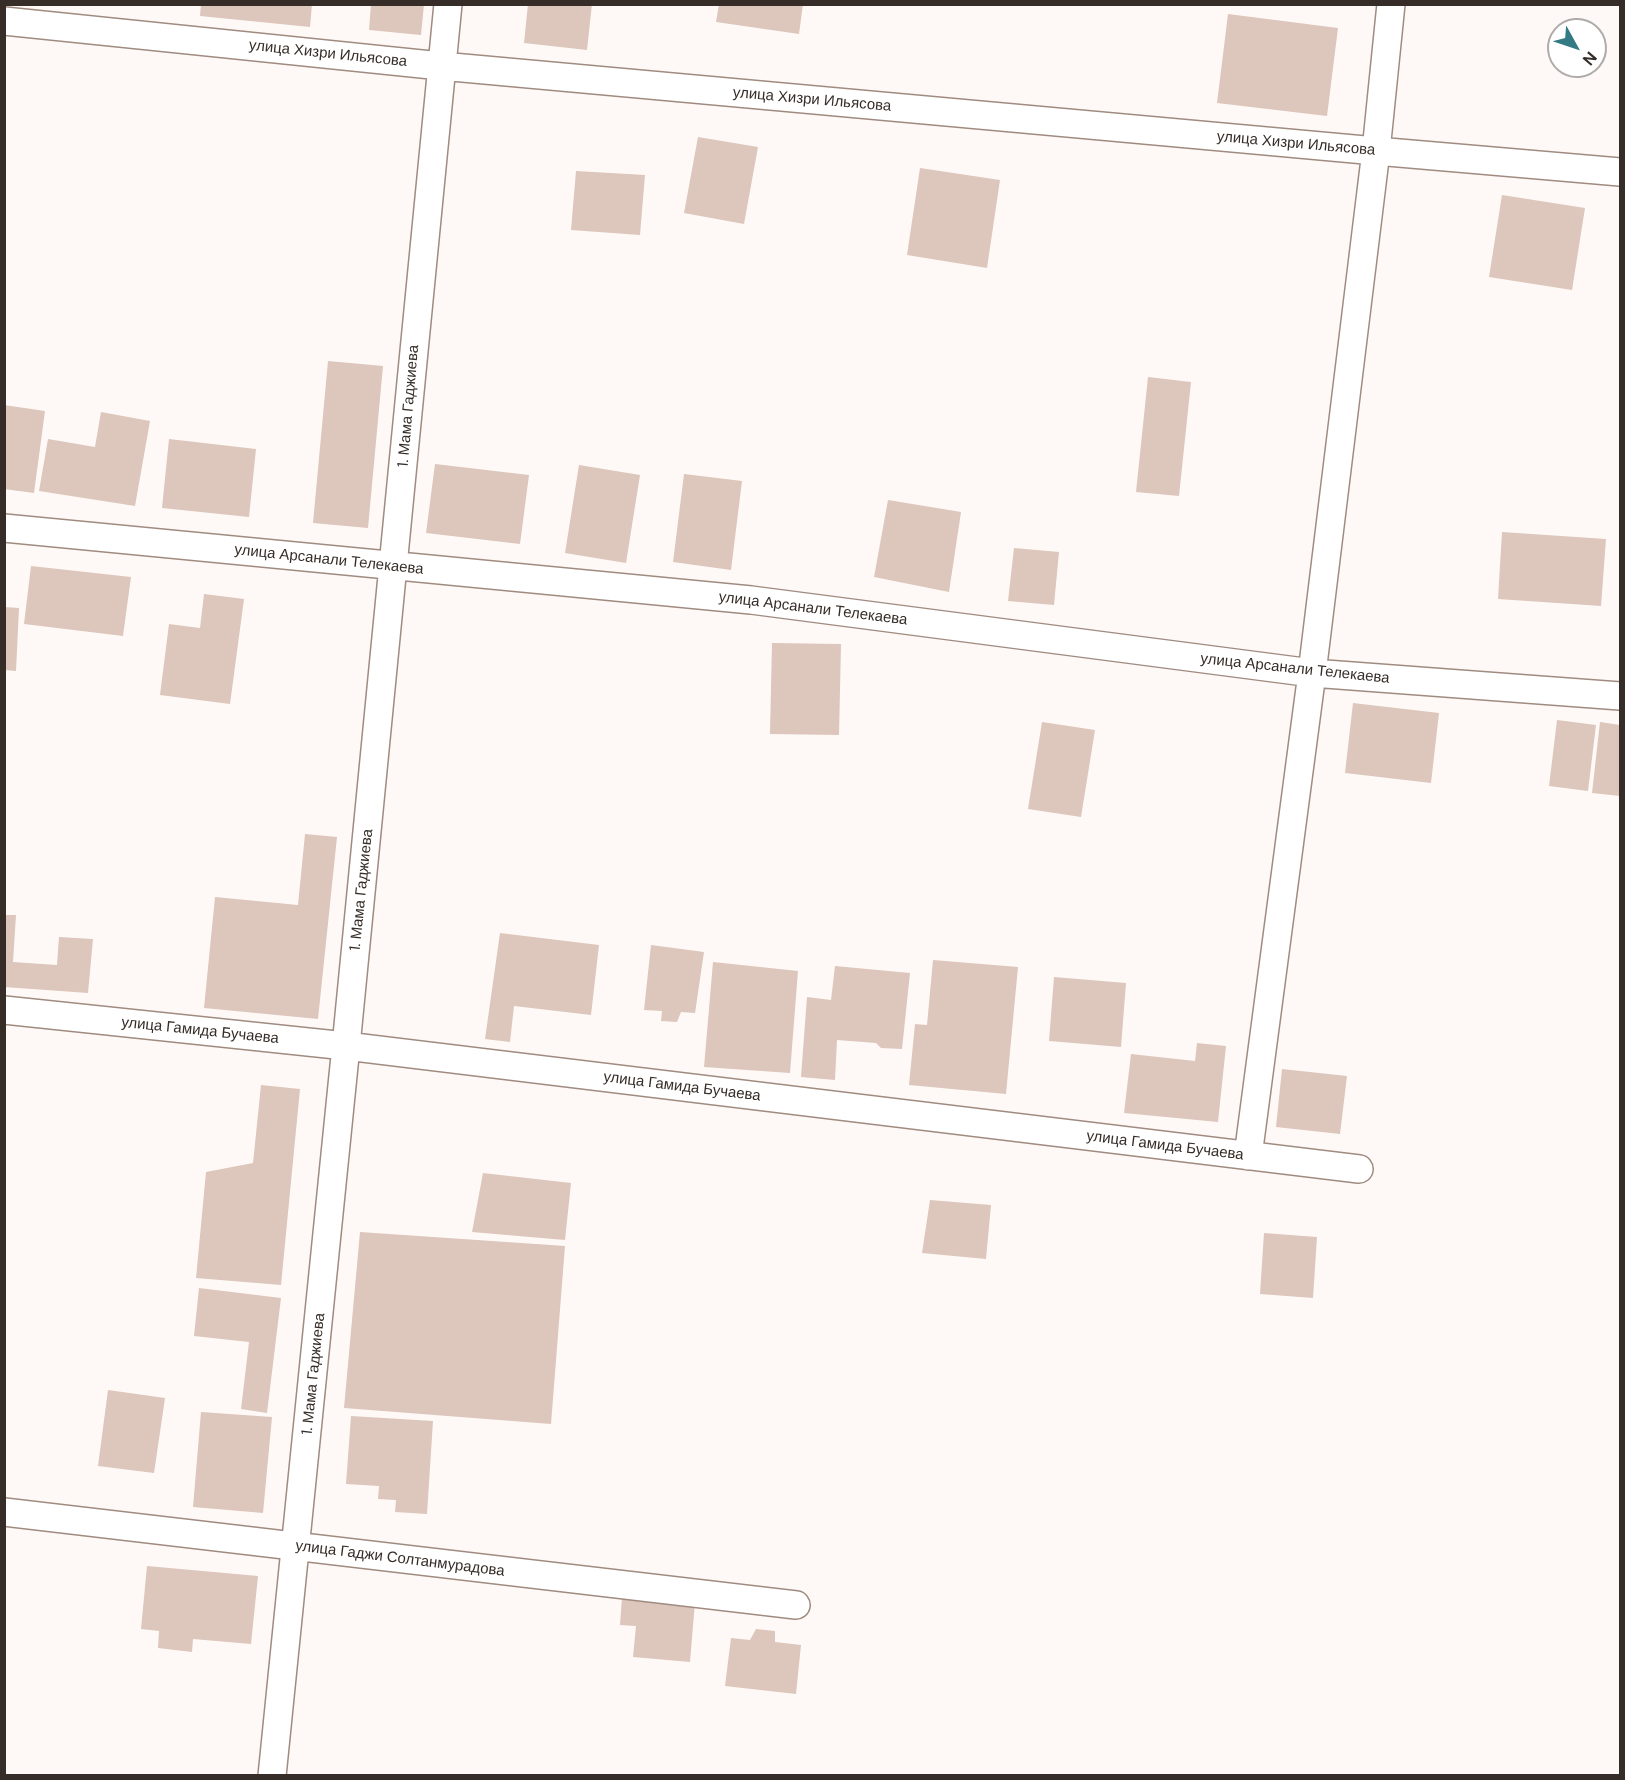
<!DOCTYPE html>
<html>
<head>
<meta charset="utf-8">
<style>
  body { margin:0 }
  #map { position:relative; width:1625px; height:1780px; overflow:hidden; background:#fef9f7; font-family:"DM Sans",sans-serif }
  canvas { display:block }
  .frame { position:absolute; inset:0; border:6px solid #362d28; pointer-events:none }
  .north { position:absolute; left:1547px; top:18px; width:60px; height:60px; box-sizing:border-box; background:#fff; border:2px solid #afaba9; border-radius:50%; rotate:130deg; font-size:16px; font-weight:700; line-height:24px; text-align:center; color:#362d28 }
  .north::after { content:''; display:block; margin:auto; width:21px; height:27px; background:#337a85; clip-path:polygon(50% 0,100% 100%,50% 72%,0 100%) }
</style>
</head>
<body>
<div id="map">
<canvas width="1625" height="1780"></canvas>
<div class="frame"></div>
<div class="north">N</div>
</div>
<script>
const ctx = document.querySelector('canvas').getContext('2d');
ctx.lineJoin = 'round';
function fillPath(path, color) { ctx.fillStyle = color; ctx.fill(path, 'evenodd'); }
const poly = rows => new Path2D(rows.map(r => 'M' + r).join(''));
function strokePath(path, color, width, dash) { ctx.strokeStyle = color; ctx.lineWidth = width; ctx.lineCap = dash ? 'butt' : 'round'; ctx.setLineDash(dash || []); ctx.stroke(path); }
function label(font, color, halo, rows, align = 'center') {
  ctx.font = font + ' "DM Sans",sans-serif'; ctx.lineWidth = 5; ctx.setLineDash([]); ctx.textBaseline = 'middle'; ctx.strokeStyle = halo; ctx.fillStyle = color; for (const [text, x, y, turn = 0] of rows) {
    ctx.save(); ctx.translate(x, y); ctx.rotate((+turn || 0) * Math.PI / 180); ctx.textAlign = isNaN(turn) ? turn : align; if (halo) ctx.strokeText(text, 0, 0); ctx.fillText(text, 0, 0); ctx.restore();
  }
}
fillPath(poly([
  [201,4,312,4,310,27,200,16],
  [371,4,424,4,421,35,369,30],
  [528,4,592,4,587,50,524,43],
  [719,4,803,4,799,34,716,22],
  [1228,14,1338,28,1327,116,1217,103],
  [698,137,758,147,744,224,684,213],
  [920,168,1000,180,987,268,907,255],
  [576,171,645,175,640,235,571,230],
  [1502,195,1585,208,1572,290,1489,277],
  [328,361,383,366,368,528,313,523],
  [1148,377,1191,382,1179,496,1136,492],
  [4,405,45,411,34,493,4,489],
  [101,412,150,421,135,506,39,491,48,439,95,447],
  [169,439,256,449,249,517,162,508],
  [435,464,529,475,520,544,426,533],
  [579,465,640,475,626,563,565,553],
  [684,474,742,481,731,570,673,562],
  [888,500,961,512,949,592,874,577],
  [1502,532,1606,539,1601,606,1498,599],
  [1014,548,1059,552,1054,605,1008,601],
  [31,566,131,577,123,636,24,624],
  [204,594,244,599,230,704,160,695,169,624,200,628],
  [4,607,19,608,16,671,4,670],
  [772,643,841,644,839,735,770,734],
  [1353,703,1439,713,1431,783,1345,773],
  [1557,720,1596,725,1588,791,1549,786],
  [1042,722,1095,730,1081,817,1028,809],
  [1600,722,1620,725,1620,796,1592,793],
  [305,834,337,837,318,1019,204,1008,215,897,298,905],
  [4,915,16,915,13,962,57,965,59,937,93,939,88,993,4,987],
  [500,933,599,945,591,1015,514,1006,510,1042,485,1039],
  [651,945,704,952,695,1013,681,1012,677,1022,661,1021,662,1011,644,1010],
  [933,960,1018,967,1006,1094,909,1085,915,1024,927,1025],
  [713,962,798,971,790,1073,704,1067],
  [835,966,910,973,902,1049,881,1048,876,1043,837,1040,835,1080,801,1077,807,997,831,1000],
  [1054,977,1126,983,1121,1047,1049,1041],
  [1197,1043,1226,1046,1218,1122,1124,1113,1131,1054,1195,1061],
  [1282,1069,1347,1076,1340,1134,1276,1127],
  [261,1085,300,1089,281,1285,196,1278,206,1172,253,1163],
  [483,1173,571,1183,565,1240,472,1232],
  [930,1200,991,1205,986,1259,922,1253],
  [360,1232,565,1246,551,1424,344,1408],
  [1264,1233,1317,1237,1313,1298,1260,1294],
  [199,1288,281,1298,267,1413,241,1409,249,1342,194,1336],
  [108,1390,165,1398,154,1473,98,1466],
  [201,1412,272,1417,263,1513,193,1507],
  [351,1416,433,1421,427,1514,395,1512,396,1500,378,1499,379,1486,346,1484],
  [147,1566,258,1576,251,1644,193,1639,192,1652,158,1648,159,1631,141,1629],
  [622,1597,695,1602,690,1662,633,1657,636,1626,620,1625],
  [756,1629,775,1631,775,1642,801,1645,796,1694,725,1686,731,1638,750,1640]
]), '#ddc6bb');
const street = poly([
  [4,21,441,66,1376,151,1620,172],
  [4,528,751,600,1312,673,1620,696],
  [4,1010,346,1046,1359,1169],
  [1248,1156,1312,673,1376,151,1391,4],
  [4,1512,796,1605],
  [272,1776,346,1046,448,4]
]);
strokePath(street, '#a08b80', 30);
strokePath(street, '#fff', 27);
label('15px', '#362d28', '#fff', [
  ["улица Хизри Ильясова",328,54,6],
  ["улица Хизри Ильясова",812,100,5],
  ["улица Хизри Ильясова",1296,144,5],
  ["1. Мама Гаджиева",409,406,-85],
  ["улица Арсанали Телекаева",329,560,6],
  ["улица Арсанали Телекаева",813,609,7],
  ["улица Арсанали Телекаева",1295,669,6],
  ["1. Мама Гаджиева",362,890,-84],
  ["улица Гамида Бучаева",200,1031,6],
  ["улица Гамида Бучаева",682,1087,7],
  ["улица Гамида Бучаева",1165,1146,7],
  ["1. Мама Гаджиева",314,1374,-84],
  ["улица Гаджи Солтанмурадова",400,1559,7]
]);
</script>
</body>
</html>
